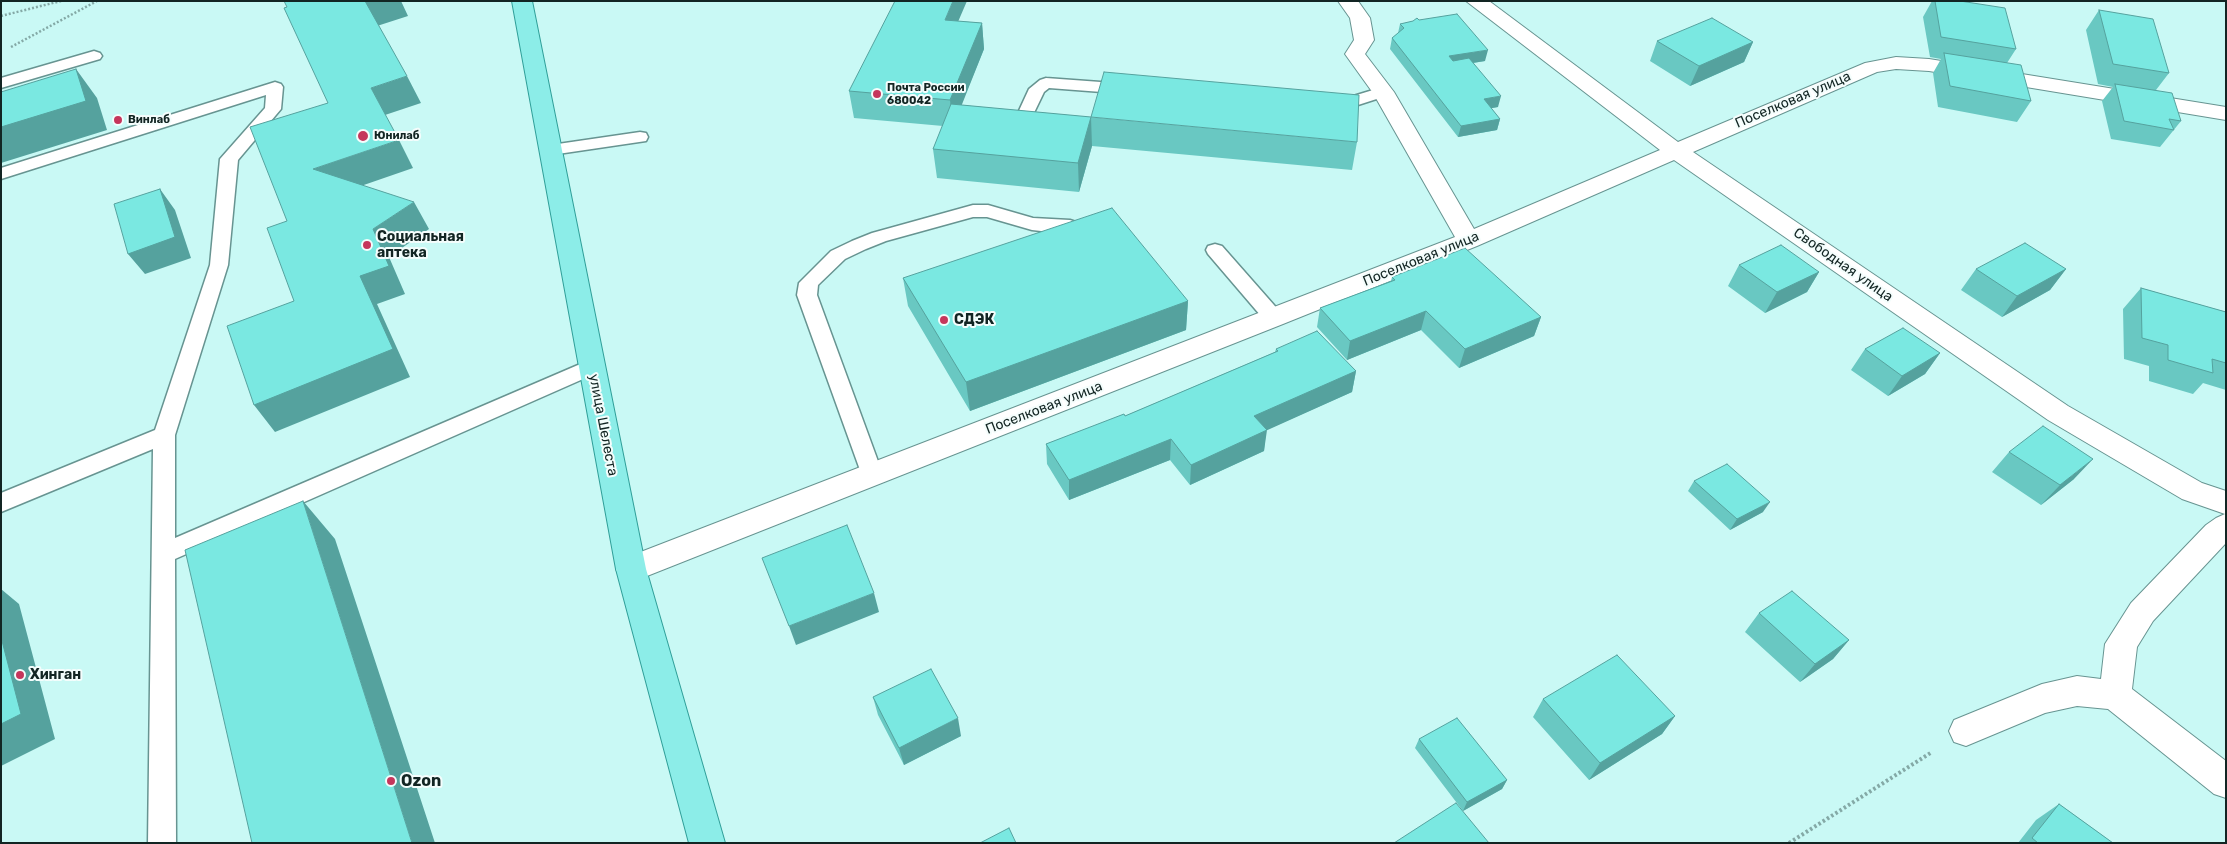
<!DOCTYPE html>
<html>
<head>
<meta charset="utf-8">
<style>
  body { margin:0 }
  #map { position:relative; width:2227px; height:844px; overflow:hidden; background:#c9f9f5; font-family:Rubik,sans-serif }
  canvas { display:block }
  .frame { position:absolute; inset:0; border:2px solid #122523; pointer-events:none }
</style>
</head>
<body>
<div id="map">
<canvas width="2227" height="844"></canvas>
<div class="frame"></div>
</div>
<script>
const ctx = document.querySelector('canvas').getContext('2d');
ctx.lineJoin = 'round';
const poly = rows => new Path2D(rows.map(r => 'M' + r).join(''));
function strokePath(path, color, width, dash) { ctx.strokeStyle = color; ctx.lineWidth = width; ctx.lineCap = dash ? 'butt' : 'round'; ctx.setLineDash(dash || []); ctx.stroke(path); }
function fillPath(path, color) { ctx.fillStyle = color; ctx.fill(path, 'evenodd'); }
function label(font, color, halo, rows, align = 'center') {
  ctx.font = font + ' Rubik,sans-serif'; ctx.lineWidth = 4; ctx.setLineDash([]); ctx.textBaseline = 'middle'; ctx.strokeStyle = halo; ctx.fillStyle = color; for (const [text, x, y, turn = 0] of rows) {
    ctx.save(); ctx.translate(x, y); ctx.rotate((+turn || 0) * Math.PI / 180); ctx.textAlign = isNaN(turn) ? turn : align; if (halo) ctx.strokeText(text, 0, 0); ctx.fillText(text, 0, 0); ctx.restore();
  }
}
const service = poly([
  [94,51,100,53,102,56,100,59,1,88,1,78,94,51],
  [1046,78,1128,84,1134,86,1136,89,1134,92,1128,94,1049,88,1044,92,1031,119,1019,119,1017,115,1029,89,1040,80,1046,78],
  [275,82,281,84,283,87,281,109,238,160,228,265,175,435,175,538,585,362,592,360,599,362,602,367,599,372,175,559,176,843,148,843,153,449,1,512,1,493,155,430,210,265,220,159,265,108,266,95,1,179,1,168,275,82],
  [1383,87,1389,89,1391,92,1389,95,1358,105,1330,109,1324,108,1322,104,1324,100,1350,97,1383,87],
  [640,132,646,133,648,137,646,141,551,155,545,154,542,150,545,146,551,145,640,132],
  [973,205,988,205,1033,218,1070,220,1076,222,1079,226,1076,230,1070,232,1050,232,1032,230,987,217,973,217,886,241,866,249,845,259,818,285,817,295,883,475,880,481,872,484,864,481,797,295,799,283,831,251,852,241,872,233,973,205],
  [1215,244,1222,246,1281,313,1284,318,1281,323,1274,325,1267,323,1208,254,1206,250,1208,246,1215,244]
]);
const minor = poly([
  [1338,1,1358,1,1370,18,1374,40,1365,54,1394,92,1474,229,1660,150,1466,1,1489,1,1678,142,1865,63,1896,57,1929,59,2226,107,2226,120,1929,71,1896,69,1877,72,1693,152,2068,406,2202,483,2226,491,2226,543,2153,621,2137,647,2132,689,2226,761,2226,798,2214,794,2108,709,2077,706,2045,713,1966,746,1954,742,1949,731,1954,720,2042,684,2077,676,2101,679,2105,644,2131,603,2206,525,2216,518,2225,514,2182,499,2048,420,1674,160,1477,246,1283,324,642,578,631,582,620,578,616,569,620,560,1455,237,1373,93,1345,54,1354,40,1350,18,1338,1]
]);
const primary = poly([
  [512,1,532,1,646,569,725,843,689,843,616,569,512,1]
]);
strokePath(service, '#679491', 3);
strokePath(minor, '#679491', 2);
strokePath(primary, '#309f99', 2);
strokePath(poly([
  [1,16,61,1],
  [11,47,97,1]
]), '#84a9a6', 2.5, [2, 2]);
strokePath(poly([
  [1789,843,1932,752]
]), '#84a9a6', 4, [2.5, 2.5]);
fillPath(service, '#fff');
fillPath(minor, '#fff');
fillPath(primary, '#8cede8');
fillPath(poly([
  [1932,1,1960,1,2016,49,2007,63,2031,101,2017,122,1938,107,1933,73,1941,59,1930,57,1923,17],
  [2099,10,2169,73,2156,90,2181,121,2160,147,2111,139,2102,101,2113,87,2098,84,2086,30],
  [1419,20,1485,61,1473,63,1498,107,1491,108,1500,119,1497,130,1458,137,1390,49,1392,38,1398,33,1400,24],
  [958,21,982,23,984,49,961,105,1357,142,1352,170,1092,146,1079,192,937,178,933,149,943,126,854,118,849,91],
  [1657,41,1753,42,1744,62,1690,86,1650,61],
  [1739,265,1819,272,1807,292,1765,313,1728,286],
  [1976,269,2066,269,2050,290,2002,317,1961,290],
  [1392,277,1541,317,1534,336,1459,368,1421,330,1347,360,1317,327,1320,308,1391,281],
  [903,278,1188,301,1186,330,970,411,908,306],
  [2141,288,2226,312,2226,390,2203,383,2193,394,2149,381,2149,366,2124,359,2123,309],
  [1276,349,1356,371,1352,392,1266,430,1264,451,1190,485,1170,460,1069,500,1047,464,1046,444,1125,416,1275,352],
  [1865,349,1940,353,1925,374,1888,396,1851,370],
  [2009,452,2074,479,2041,505,1992,472],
  [1694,481,1763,512,1730,530,1688,491],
  [1759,613,1849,640,1833,659,1800,682,1745,632],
  [873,697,961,736,904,765,878,715],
  [1543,699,1675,716,1662,734,1589,780,1533,717],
  [1419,739,1507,780,1502,789,1463,811,1415,748],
  [2059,804,2113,843,2018,843,2036,820]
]), '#69c8c2');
fillPath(poly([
  [364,1,401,1,408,16,377,26],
  [953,1,967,1,948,45,945,20],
  [982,23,984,49,953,127,950,100],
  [1753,42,1744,62,1690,86,1699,66],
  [1488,50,1485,61,1446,67,1449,56],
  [76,69,97,98,107,130,1,163,1,127],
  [407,76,421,103,385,115,371,88],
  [1501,96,1498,107,1481,110,1484,99],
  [1091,117,1092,146,1079,192,1078,163],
  [1500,119,1497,130,1458,137,1461,126],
  [399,140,413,168,329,197,313,169],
  [160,189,175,210,191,258,145,274,128,254],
  [414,202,429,229,389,257,405,294,377,304,410,377,275,432,254,405,360,276,373,229],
  [2066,269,2050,290,2002,317,2017,296],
  [1819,272,1807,292,1765,313,1777,292],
  [1188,301,1186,330,970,411,966,382],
  [1426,311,1421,330,1347,360,1350,341],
  [1541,317,1534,336,1459,368,1465,349],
  [1940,353,1925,374,1888,396,1902,376],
  [1356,371,1352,392,1252,437,1254,416],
  [1267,430,1264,451,1190,485,1191,465],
  [1171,439,1170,460,1069,500,1069,480],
  [2093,459,2074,479,2041,505,2060,485],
  [303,501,335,539,435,843,412,843],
  [1770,502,1763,512,1730,530,1737,519],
  [1,589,19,604,55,739,1,766],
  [874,593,879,612,796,645,789,626],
  [1849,640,1833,659,1800,682,1815,664],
  [1675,716,1662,734,1589,780,1600,763],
  [958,718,961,736,904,765,899,748],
  [1507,780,1502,789,1463,811,1467,802]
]), '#55a29e');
const building = poly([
  [284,1,365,1,407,76,371,88,399,140,313,169,414,202,373,229,389,266,360,276,393,349,254,405,227,326,294,301,267,228,287,221,250,127,328,103,284,8,287,7,284,1],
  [895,1,953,1,945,20,982,23,950,100,849,91,895,1],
  [1935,1,1960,1,2005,8,2016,49,1941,37,1935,1],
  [2099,10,2153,19,2169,73,2113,64,2099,10],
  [1457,14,1488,50,1449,56,1453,61,1469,58,1501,96,1484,99,1500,119,1461,126,1392,38,1404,28,1400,24,1413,21,1417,18,1419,20,1457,14],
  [1712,18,1753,42,1699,66,1657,41,1712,18],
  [1944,53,2021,65,2031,101,1950,86,1944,53],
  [76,69,86,101,1,127,1,92,76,69],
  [1104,72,1359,95,1357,142,1091,117,1104,72],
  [2115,84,2172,93,2181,121,2169,119,2174,130,2124,121,2115,84],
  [951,104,1091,117,1078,163,933,149,951,104],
  [160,189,175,237,128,254,114,204,160,189],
  [1112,208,1188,301,966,382,903,278,1112,208],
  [2025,243,2066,269,2017,296,1976,269,2025,243],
  [1781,245,1819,272,1777,292,1739,265,1781,245],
  [1465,248,1541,317,1465,349,1426,311,1350,341,1320,308,1395,280,1392,277,1465,248],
  [2141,288,2226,312,2226,363,2212,359,2213,373,2168,360,2168,345,2142,338,2141,288],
  [1903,328,1940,353,1902,376,1865,349,1903,328],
  [1317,331,1356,371,1254,416,1267,430,1191,465,1171,439,1069,480,1046,444,1124,414,1125,416,1278,351,1276,349,1317,331],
  [2043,426,2093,459,2060,485,2009,452,2043,426],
  [1727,464,1770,502,1737,519,1694,481,1727,464],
  [303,501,412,843,252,843,185,550,303,501],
  [847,525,874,593,789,626,762,558,847,525],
  [1792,591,1849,640,1815,664,1759,613,1792,591],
  [1,637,21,714,1,724,1,637],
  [1617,655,1675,716,1600,763,1543,699,1617,655],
  [931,669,958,718,899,748,873,697,931,669],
  [1457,718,1507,780,1467,802,1419,739,1457,718],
  [1456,803,1489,843,1394,843,1456,803],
  [2059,804,2113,843,2038,843,2032,838,2059,804],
  [1009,828,1016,843,980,843,1009,828]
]);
fillPath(building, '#7ae8e1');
strokePath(building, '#55a29e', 1);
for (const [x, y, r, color] of [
  [877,94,5,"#c5365c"],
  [118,120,5,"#c5365c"],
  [363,136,6,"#c5365c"],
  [367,245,5,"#c5365c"],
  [944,320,5,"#c5365c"],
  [20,675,5,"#c5365c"],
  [391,781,5,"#c5365c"]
]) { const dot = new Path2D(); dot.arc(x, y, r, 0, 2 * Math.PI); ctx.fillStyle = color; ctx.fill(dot); strokePath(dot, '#f4fdfc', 2); }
label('bold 11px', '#122523', '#f4fdfc', [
  ["Почта России",887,88],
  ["680042",887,101],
  ["Винлаб",128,120],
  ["Юнилаб",374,136]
], 'left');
label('14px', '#122523', '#f4fdfc', [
  ["Поселковая улица",1793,100,-23],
  ["Поселковая улица",1421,259,-22],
  ["Свободная улица",1843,265,35],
  ["Поселковая улица",1044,408,-21],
  ["улица Шелеста",603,425,79]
]);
label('bold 14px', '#122523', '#f4fdfc', [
  ["Социальная",377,237],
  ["аптека",377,253],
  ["СДЭК",954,320],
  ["Хинган",30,675]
], 'left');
label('bold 16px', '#122523', '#f4fdfc', [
  ["Ozon",401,781]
], 'left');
</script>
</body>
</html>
